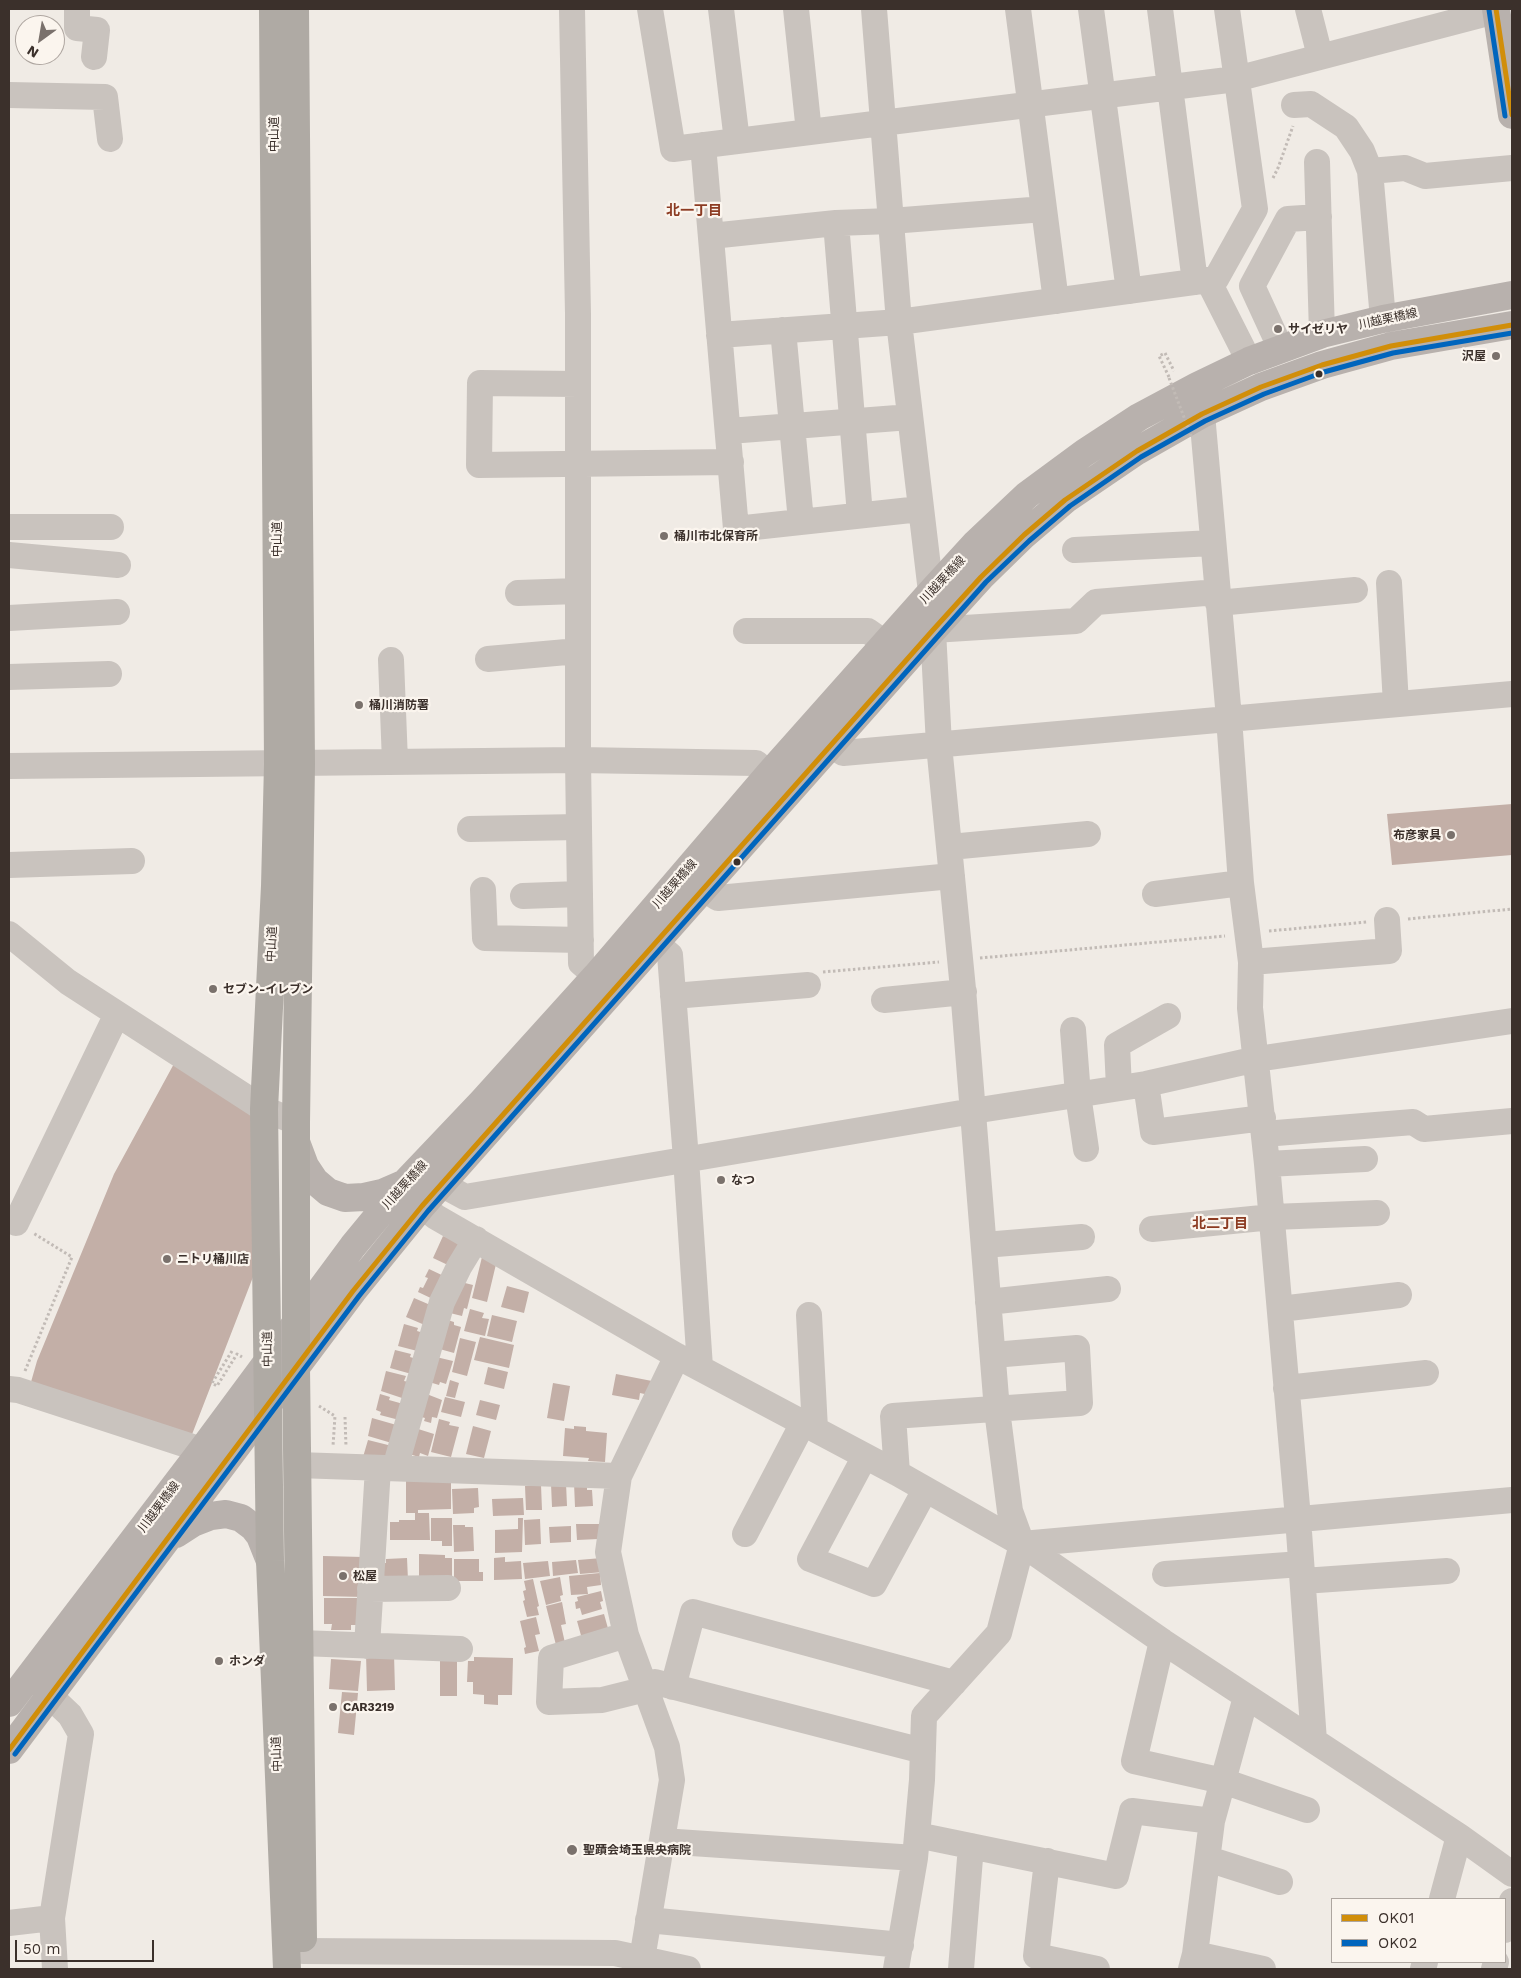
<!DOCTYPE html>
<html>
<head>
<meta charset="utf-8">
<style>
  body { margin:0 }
  #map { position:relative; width:1521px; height:1978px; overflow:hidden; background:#f0ebe5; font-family:"Work Sans",sans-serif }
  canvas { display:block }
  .frame { position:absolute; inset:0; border:10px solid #3b302b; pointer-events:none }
  .legend { position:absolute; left:1331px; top:1898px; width:175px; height:65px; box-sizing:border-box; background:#fbf5ee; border:1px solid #aea6a0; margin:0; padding:6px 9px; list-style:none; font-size:15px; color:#3b302b }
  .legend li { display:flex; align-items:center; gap:10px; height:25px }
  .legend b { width:25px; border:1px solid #aea6a0 }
  .north { position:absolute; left:15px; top:15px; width:50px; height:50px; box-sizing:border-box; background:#fbf5ee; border:1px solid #aea6a0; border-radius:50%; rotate:212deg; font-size:14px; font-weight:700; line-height:20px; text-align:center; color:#3b302b }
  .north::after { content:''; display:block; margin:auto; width:18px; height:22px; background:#7a716c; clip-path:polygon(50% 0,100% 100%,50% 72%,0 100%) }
  .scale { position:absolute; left:15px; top:1940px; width:139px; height:22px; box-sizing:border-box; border:2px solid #3b302b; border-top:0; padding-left:6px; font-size:15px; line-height:18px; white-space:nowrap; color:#3b302b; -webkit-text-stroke:4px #fbf5ee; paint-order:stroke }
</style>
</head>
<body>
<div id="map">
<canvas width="1521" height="1978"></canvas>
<div class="frame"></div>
<ul class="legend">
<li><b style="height:6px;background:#d18e09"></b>OK01</li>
<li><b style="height:6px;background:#0065bd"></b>OK02</li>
</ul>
<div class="north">N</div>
<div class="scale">50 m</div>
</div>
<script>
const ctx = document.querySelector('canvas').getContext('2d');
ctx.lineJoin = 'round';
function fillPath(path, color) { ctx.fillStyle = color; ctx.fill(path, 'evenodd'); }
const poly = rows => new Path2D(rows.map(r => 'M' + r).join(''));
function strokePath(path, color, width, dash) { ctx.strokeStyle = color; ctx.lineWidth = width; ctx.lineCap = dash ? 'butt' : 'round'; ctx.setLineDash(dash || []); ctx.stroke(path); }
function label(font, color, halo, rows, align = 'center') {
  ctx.font = font + ' "Work Sans","Noto Sans JP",sans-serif'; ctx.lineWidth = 4.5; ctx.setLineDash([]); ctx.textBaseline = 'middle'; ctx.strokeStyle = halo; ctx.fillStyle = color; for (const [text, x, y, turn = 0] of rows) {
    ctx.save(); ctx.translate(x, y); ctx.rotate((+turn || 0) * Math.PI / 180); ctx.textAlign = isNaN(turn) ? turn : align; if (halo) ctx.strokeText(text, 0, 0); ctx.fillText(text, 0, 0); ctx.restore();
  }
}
fillPath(poly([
  [1512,804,1512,855,1392,865,1387,814],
  [176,1060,257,1112,253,1277,191,1437,31,1382,37,1361,114,1174],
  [443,1236,461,1243,450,1266,433,1258],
  [482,1257,497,1260,487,1302,472,1298],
  [429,1269,448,1278,437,1301,418,1292,420,1287,423,1288,428,1278,425,1277],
  [461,1282,473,1285,467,1309,464,1308,462,1316,450,1313],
  [507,1286,529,1292,524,1313,501,1307],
  [414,1298,435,1307,427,1326,406,1317],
  [470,1309,484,1313,482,1318,489,1319,485,1336,464,1331],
  [492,1315,517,1321,512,1342,487,1336],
  [444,1319,454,1322,454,1325,461,1327,454,1353,436,1348],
  [404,1324,418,1328,417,1331,427,1334,421,1352,398,1346],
  [480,1337,514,1345,509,1368,474,1360],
  [460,1338,476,1342,467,1376,452,1372],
  [395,1350,411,1354,410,1357,420,1360,415,1375,390,1368],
  [436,1357,453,1361,446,1384,440,1382,439,1385,429,1382],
  [488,1367,508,1372,504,1389,484,1384],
  [386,1371,406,1376,404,1381,413,1383,402,1398,381,1391],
  [616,1374,652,1381,649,1395,640,1393,639,1400,612,1395],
  [450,1380,459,1383,455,1398,446,1396],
  [553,1383,570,1386,564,1421,547,1418],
  [424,1393,442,1400,437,1418,432,1417,431,1423,424,1421,425,1418,418,1416],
  [380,1394,390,1397,389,1400,407,1405,403,1421,380,1415,381,1412,376,1410],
  [445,1397,465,1402,461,1417,441,1412],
  [480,1400,500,1405,496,1420,476,1415],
  [372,1418,400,1426,395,1444,368,1436],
  [439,1419,450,1422,449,1425,459,1427,451,1457,431,1452],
  [473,1426,491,1431,484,1458,466,1454],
  [574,1426,586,1427,586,1431,607,1433,605,1462,588,1461,589,1458,563,1456,565,1428,574,1429],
  [415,1428,434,1434,428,1456,420,1453,419,1457,409,1454],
  [368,1440,396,1447,392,1460,363,1457],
  [451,1476,451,1509,418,1510,418,1513,429,1513,430,1540,390,1540,390,1522,399,1522,399,1520,415,1520,415,1513,406,1513,406,1477],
  [566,1483,567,1506,552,1507,551,1484],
  [574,1483,587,1483,587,1490,592,1490,593,1506,575,1507],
  [541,1485,542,1510,526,1510,525,1486],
  [478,1488,479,1507,474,1508,474,1513,453,1514,452,1489],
  [523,1498,524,1515,493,1516,492,1499],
  [431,1518,452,1518,452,1546,442,1546,442,1541,431,1541],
  [518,1518,523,1518,522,1552,495,1553,495,1530,518,1529],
  [540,1519,541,1544,525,1545,524,1520],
  [576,1524,599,1524,599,1539,577,1540],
  [453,1525,465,1525,465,1527,473,1527,474,1551,454,1552],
  [571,1526,571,1542,550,1543,549,1527],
  [419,1554,445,1555,445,1558,452,1558,452,1580,419,1580],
  [323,1556,363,1557,363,1597,323,1596],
  [505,1557,505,1562,521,1561,522,1579,494,1580,494,1558],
  [407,1558,408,1580,382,1581,381,1563,386,1563,386,1559],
  [602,1558,603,1572,580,1574,578,1560],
  [454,1559,479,1559,479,1572,483,1572,483,1581,454,1581],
  [576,1560,578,1573,553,1576,552,1562],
  [548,1561,550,1576,525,1579,523,1563],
  [600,1573,601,1585,587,1587,588,1594,571,1595,569,1576],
  [560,1577,563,1595,560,1596,561,1601,546,1605,540,1581],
  [533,1579,539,1606,537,1607,539,1615,527,1617,523,1601,525,1600,523,1591,526,1590,524,1581],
  [601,1591,603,1601,600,1602,602,1609,582,1615,580,1608,576,1609,575,1602,578,1601,577,1597],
  [324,1598,360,1598,359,1625,351,1625,351,1630,331,1630,332,1624,324,1624],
  [562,1602,566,1624,561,1625,565,1643,556,1645,546,1606],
  [604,1614,609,1632,582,1639,577,1621],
  [536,1617,540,1634,535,1635,539,1651,525,1654,524,1648,526,1647,520,1621],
  [366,1654,394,1654,395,1690,367,1691],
  [474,1657,513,1658,512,1695,498,1695,498,1705,484,1704,484,1695,473,1694,473,1682,467,1682,468,1661,474,1661],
  [440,1658,457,1658,457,1696,440,1696],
  [331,1659,361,1661,358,1691,329,1689],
  [342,1692,358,1693,354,1735,338,1733]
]), '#c3afa7');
strokePath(poly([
  [1273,178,1278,168,1293,126],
  [1169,377,1159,356,1165,353,1174,371],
  [1408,919,1512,909],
  [1269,931,1367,922],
  [980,958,1225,936],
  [823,972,939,962],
  [232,1351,212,1383,217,1386,237,1354,242,1357],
  [25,1371,72,1257,33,1233],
  [319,1406,335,1416,333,1446],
  [345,1417,346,1447]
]), '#c2bbb6', 3, [2.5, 2.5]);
strokePath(poly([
  [77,9,77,28,97,30,94,57],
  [572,9,578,314,578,760,581,963,596,976],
  [650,9,673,149,1236,79,1496,11],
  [721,9,737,141],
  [796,9,809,132],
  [874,9,899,322,931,592,939,745,963,989,997,1410,1010,1511,1022,1544,999,1633,924,1716,922,1780,915,1858,896,1969],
  [1018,9,1056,301],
  [1091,9,1129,291],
  [1160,9,1195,282],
  [1308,9,1320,56],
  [9,95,105,97,110,139],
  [1294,105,1311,104,1346,127,1362,151,1370,171,1383,319],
  [703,145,736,529,920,509],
  [1317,162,1322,334],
  [1370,171,1405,168,1425,176,1512,168],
  [836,223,860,515],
  [711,236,836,223,891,221,1044,209],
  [1208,280,1249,361],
  [783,330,801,521],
  [719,335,899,322,1216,279,1255,209,1227,9],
  [1281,349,1252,286,1288,219,1319,217],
  [578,384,480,383,479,465,731,462],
  [1202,414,1229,718,1241,883,1251,962,1250,1008,1267,1164,1298,1518,1314,1741],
  [729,431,910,417],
  [9,527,111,527],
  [1075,550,1213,543],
  [9,555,118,565],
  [1389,583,1396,704],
  [518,593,578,591],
  [1218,603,1355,590],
  [9,618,117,612],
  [933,630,1076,621,1096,602,1217,592],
  [746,631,868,631,885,643],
  [488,659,578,651],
  [391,660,395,762],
  [9,677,109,674],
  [832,744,843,753,1512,694],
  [9,766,578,760,756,763,769,774],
  [470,829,579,827],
  [950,847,1088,834],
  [9,865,132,861],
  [704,889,718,898,952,876],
  [483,890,485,938,581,940],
  [1155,894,1241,883],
  [523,896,580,894],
  [9,934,68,982,264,1109,296,1122],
  [656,943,670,955,686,1159,700,1367],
  [1251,962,1389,951,1387,920],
  [673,996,808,985],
  [884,1000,964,992],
  [1073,1030,1078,1095,1086,1149],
  [1146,1084,1153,1132,1263,1118],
  [1119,1088,1117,1045,1168,1016],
  [1264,1134,1413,1122,1424,1129,1512,1121],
  [1267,1164,1365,1159],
  [441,1184,465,1197,973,1111,1146,1084,1257,1059,1512,1021],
  [422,1206,436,1217,677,1356,897,1473,1022,1544,1162,1641,1459,1836,1512,1874],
  [9,1219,16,1223,117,1014],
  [1152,1229,1272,1217,1377,1213],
  [984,1245,1082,1237],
  [988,1302,1108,1289],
  [1280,1309,1399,1295],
  [809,1315,815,1429],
  [1286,1388,1426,1373],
  [9,1389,18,1390,202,1450],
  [865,1456,810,1559,874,1584,925,1490],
  [297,1465,619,1476],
  [395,1468,442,1302,459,1267,476,1239],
  [897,1473,893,1416,1080,1403,1077,1348,993,1355],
  [745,1534,803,1423],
  [1022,1544,1512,1500],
  [1165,1574,1301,1564],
  [1303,1581,1447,1571],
  [370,1589,448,1588],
  [626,1635,551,1658,549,1702,602,1700,646,1689],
  [1162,1641,1134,1761,1223,1781,1307,1810],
  [300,1643,460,1649],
  [367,1646,378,1468],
  [655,1682,923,1751],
  [673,1687,693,1612,954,1683],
  [50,1696,70,1715,81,1734,52,1918,55,1969],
  [917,1835,1116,1876,1132,1811,1212,1821],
  [662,1841,915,1858],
  [1208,1859,1280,1882],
  [1047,1861,1036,1956,1097,1969],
  [1442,1899,1459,1836],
  [648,1920,901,1945],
  [9,1923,52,1918],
  [1505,1930,1512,1901],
  [303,1951,615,1953,688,1969],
  [1195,1954,1263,1969],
  [638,1969,642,1959,672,1780,667,1747,626,1635,608,1552,619,1476,677,1356],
  [961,1969,971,1846],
  [1191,1969,1195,1954,1212,1821,1246,1697],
  [1423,1969,1425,1962],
  [1494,1969,1496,1962]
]), '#c9c3be', 26);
strokePath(poly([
  [1496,9,1512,115],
  [296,1142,305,1166,315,1181,328,1192,345,1198,364,1197,382,1193,405,1183],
  [176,1534,193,1523,211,1516,226,1514,241,1518,253,1527,260,1536,270,1561],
  [9,1703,202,1450,353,1246,405,1183,482,1102,596,976,769,774,931,592,975,544,1027,495,1084,453,1139,417,1197,386,1249,361,1322,334,1383,319,1512,295],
  [9,1750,353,1291,422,1206,933,630,981,577,1024,535,1065,500,1137,451,1202,414,1261,387,1322,365,1391,346,1512,325]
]), '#b8b1ad', 28);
strokePath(poly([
  [273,9,278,764,275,886,264,1109,270,1561,287,1969],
  [295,9,301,764,296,1122,296,1368,303,1938]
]), '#afaaa4', 28);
strokePath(poly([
  [1169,378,1192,438]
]), '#c2bbb6', 3, [2.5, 2.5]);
strokePath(poly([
  [1496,9,1512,115],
  [9,1750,353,1291,422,1206,933,630,981,577,1024,535,1065,500,1137,451,1202,414,1261,387,1322,365,1391,346,1512,325]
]), '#d18e09', 5);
strokePath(poly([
  [1489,10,1505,116],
  [15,1754,359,1296,428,1211,939,635,986,582,1029,541,1070,506,1141,457,1205,421,1264,394,1324,372,1393,353,1512,333]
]), '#0065bd', 5);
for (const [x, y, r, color] of [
  [1278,329,5,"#7a716c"],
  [1496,356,5,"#7a716c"],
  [1319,374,4.5,"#3b302b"],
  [664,536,5,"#7a716c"],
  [359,705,5,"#7a716c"],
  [1451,835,5,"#7a716c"],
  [737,862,4.5,"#3b302b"],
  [213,989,5,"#7a716c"],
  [721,1180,5,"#7a716c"],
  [167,1259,5,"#7a716c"],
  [343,1576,5,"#7a716c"],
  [219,1661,5,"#7a716c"],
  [333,1707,5,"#7a716c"],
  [572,1850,6,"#7a716c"]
]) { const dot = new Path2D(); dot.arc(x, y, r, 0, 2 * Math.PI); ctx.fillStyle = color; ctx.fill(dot); strokePath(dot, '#fbf5ee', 2); }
label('12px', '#3b302b', '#fbf5ee', [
  ["中山道",274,134,-90],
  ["川越栗橋線",1388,319,-12],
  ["中山道",277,539,-90],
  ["川越栗橋線",943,580,-47],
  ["川越栗橋線",675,884,-49],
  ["中山道",272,944,-87],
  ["川越栗橋線",405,1185,-48],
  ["中山道",268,1349,-91],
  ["川越栗橋線",159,1507,-53],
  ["中山道",277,1754,-92]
]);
label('bold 12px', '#3b302b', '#fbf5ee', [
  ["サイゼリヤ",1288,329],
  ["沢屋",1486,356,"right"],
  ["桶川市北保育所",674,536],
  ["桶川消防署",369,705],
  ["布彦家具",1441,835,"right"],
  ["セブン-イレブン",223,989],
  ["なつ",731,1180],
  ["ニトリ桶川店",177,1259],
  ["松屋",353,1576],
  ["ホンダ",229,1661],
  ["CAR3219",343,1707],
  ["聖蹟会埼玉県央病院",583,1850]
], 'left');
label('bold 14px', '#8c3b22', '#fbf5ee', [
  ["北一丁目",694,211],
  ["北二丁目",1220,1224]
]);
</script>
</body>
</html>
